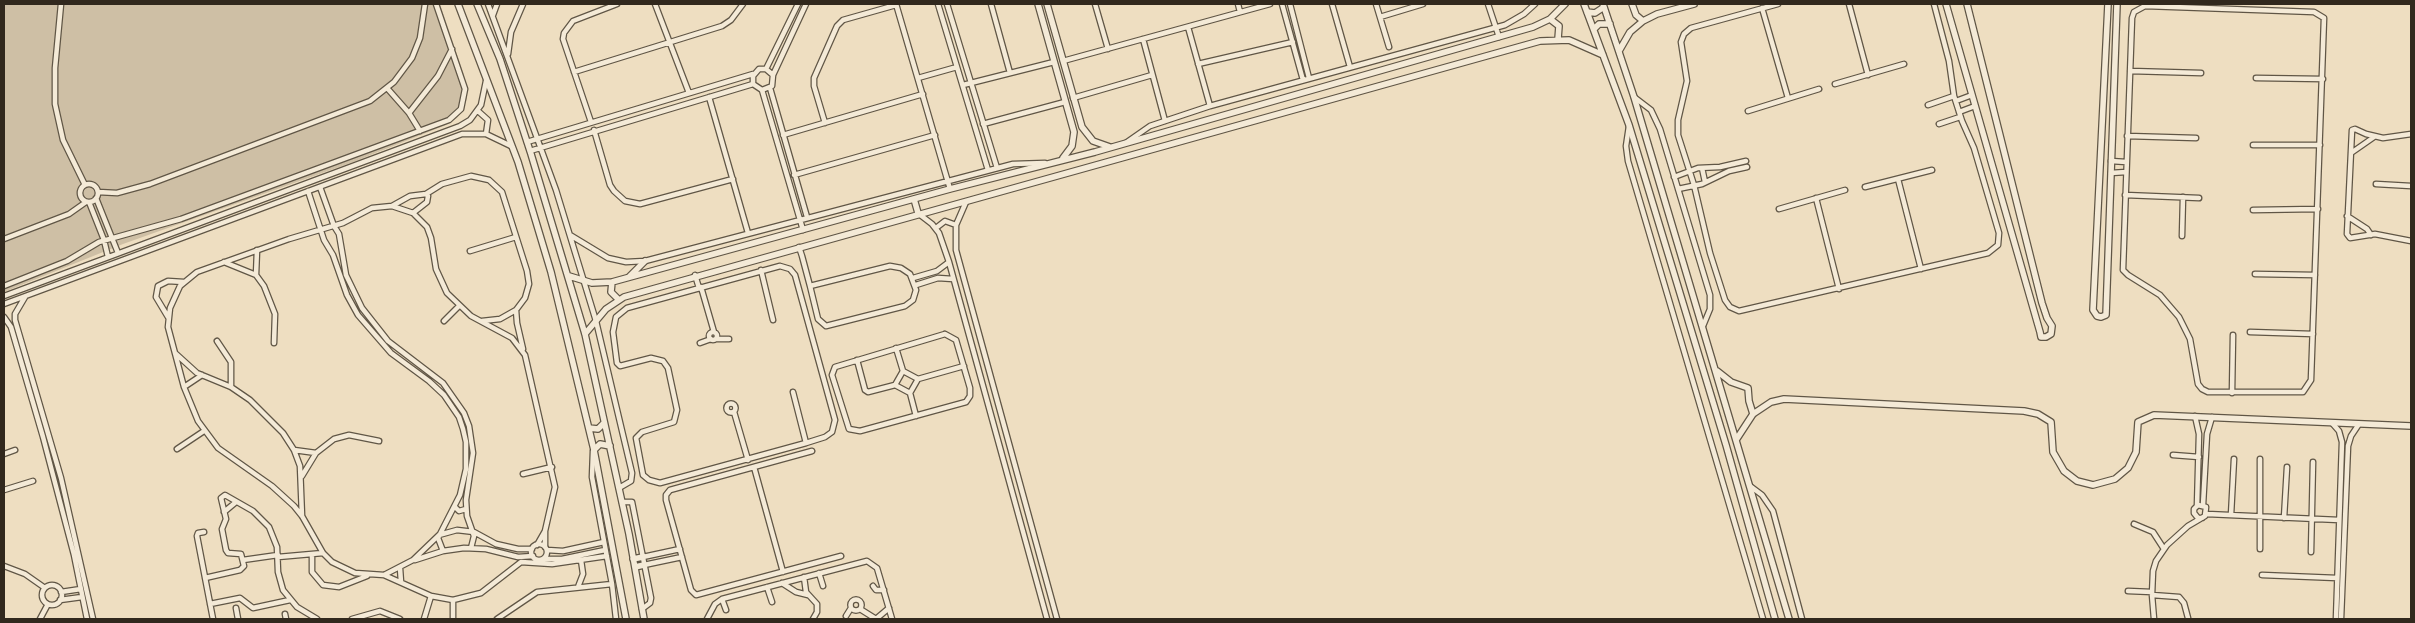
<!DOCTYPE html>
<html>
<head>
<meta charset="utf-8">
<style>
  body { margin:0 }
  #map { position:relative; width:2415px; height:623px; overflow:hidden; background:#eedec1; font-family:"Libre Caslon Text",serif }
  canvas { display:block }
  .frame { position:absolute; inset:0; border:5px solid #31281d; pointer-events:none }
</style>
</head>
<body>
<div id="map">
<canvas width="2415" height="623"></canvas>
<div class="frame"></div>
</div>
<script>
const ctx = document.querySelector('canvas').getContext('2d');
ctx.lineJoin = 'round';
function fillPath(path, color) { ctx.fillStyle = color; ctx.fill(path, 'evenodd'); }
const poly = rows => new Path2D(rows.map(r => 'M' + r).join(''));
function strokePath(path, color, width, dash) { ctx.strokeStyle = color; ctx.lineWidth = width; ctx.lineCap = dash ? 'butt' : 'round'; ctx.setLineDash(dash || []); ctx.stroke(path); }
fillPath(poly([
  [4,4,440,4,464,75,467,98,463,110,457,118,446,125,353,162,123,244,4,292]
]), '#cebfa5');
const minor = poly([
  [61,4,55,68,55,104,63,140,85,185],
  [488,4,556,190,596,321,632,473,631,481,619,488],
  [655,4,689,93],
  [896,4,950,189],
  [938,4,988,170],
  [947,4,997,168],
  [991,4,1010,73],
  [1095,4,1108,49],
  [1238,4,1240,12],
  [1282,4,1303,80],
  [1290,4,1309,78],
  [1332,4,1350,67],
  [1376,4,1389,47],
  [1488,4,1499,37],
  [1778,4,1691,28,1684,34,1681,42,1687,81,1678,120,1678,135,1694,185,1710,253,1725,300,1730,307,1739,311,1988,253,1998,245,1999,233,1974,148,1962,121,1954,96,1949,61,1934,4],
  [1849,4,1868,75],
  [2145,6,2314,12,2324,18,2311,380,2303,392,2208,392,2202,389,2198,384,2190,339,2179,317,2160,295,2128,275,2123,270,2132,18,2134,12,2145,6],
  [1762,8,1788,98],
  [493,15,497,4],
  [1380,17,1423,4],
  [1188,27,1210,106],
  [1143,39,1165,121],
  [508,54,511,32,523,4],
  [1063,61,1270,4],
  [1198,64,1293,42],
  [766,69,798,4],
  [2130,71,2201,73],
  [574,72,722,26,731,20,743,4],
  [773,75,766,69,759,69,753,76,753,84,762,90,772,86,773,75,806,4],
  [918,78,957,67],
  [2256,78,2323,79],
  [1835,84,1904,64],
  [963,85,1054,62],
  [387,88,409,113,420,131],
  [770,88,807,217],
  [762,90,803,230],
  [709,97,748,233],
  [1634,97,1651,110,1660,129,1710,295,1710,309,1703,326],
  [1073,98,1152,75],
  [1956,101,1972,95],
  [1928,105,1954,96],
  [478,111,488,120,486,134],
  [1748,111,1819,89],
  [1959,112,1975,106],
  [409,113,438,76,452,49],
  [591,122,563,39,564,33,573,21,617,4],
  [825,123,814,86,814,78,837,26,843,20,896,5],
  [983,124,1065,102],
  [1939,124,1960,117],
  [1629,126,1626,146,1628,161,1763,619],
  [594,130,610,185,614,191,625,201,640,204,733,179],
  [2411,134,2383,138,2366,134,2355,129,2352,130,2347,234,2350,238,2375,234,2411,241],
  [783,135,923,94],
  [2127,136,2196,138],
  [527,142,753,74],
  [1127,142,1150,126,1210,106,1505,25,1524,14,1535,4],
  [2253,145,2320,145],
  [530,151,753,84],
  [2351,153,2374,137],
  [2111,161,2126,162],
  [1702,168,1705,182],
  [2111,173,2126,172],
  [794,175,935,135],
  [1674,177,1698,168,1720,167,1746,161],
  [1898,179,1921,269],
  [2376,184,2411,186],
  '80 193a9 9 0 1 1 18 0a9 9 0 1 1-18 0Z',
  [320,187,334,226,339,234,346,275,362,308,388,341,443,383,464,413,469,426,473,453,466,500,467,516,474,536,471,548],
  [1865,187,1932,170],
  [1678,189,1702,184,1729,171,1747,167],
  [308,191,324,240,333,255,347,295,358,315,391,353,429,381,444,395,459,417,463,429,466,442,466,469,460,495,438,538,443,551],
  [98,192,117,193,150,184,370,101,394,82,412,58,420,38,425,4],
  [426,194,442,184,471,176,489,180,502,192,527,271,529,284,525,298,516,310,500,319,482,321],
  [2125,195,2199,198],
  [96,198,118,253],
  [1816,198,1839,289],
  [89,202,104,240,108,257],
  [966,202,956,225,956,250,1057,619],
  [392,206,410,196,426,194,428,196,427,202,413,213],
  [1779,209,1845,190],
  [2253,210,2318,209],
  [919,214,932,224,939,233,949,262,1047,619],
  [2347,216,2367,229,2371,235],
  [936,228,945,221,956,225],
  [570,235,608,258,626,262,645,261,1013,164,1045,163],
  [2182,236,2183,197],
  [4,239,69,214,86,202],
  [799,247,802,256,810,286,818,319,826,326,905,306,913,300,916,290,910,274,901,268,890,266,810,286],
  [470,251,516,237],
  [224,262,256,275,264,286,275,314,274,343],
  [780,266,790,269,795,275,835,420,832,432,825,437,806,443,660,483,649,480,643,475,636,438,642,432,674,422,677,410,668,368,663,361,651,358,620,366,617,363,613,332,616,317,627,308,780,266],
  [761,270,773,320],
  [2255,274,2315,275],
  [256,275,257,250],
  [695,275,699,288],
  [913,278,937,271,949,262],
  [916,285,938,278,953,279],
  [4,286,67,261,99,242,181,219,449,120,461,109,465,89,436,4],
  [701,287,714,332],
  [4,296,460,126,470,120,481,105,486,81],
  [25,297,15,314,15,320,61,478,93,619],
  [4,304,462,134,486,134,511,146],
  [516,310,517,323,523,349],
  [4,317,11,327,43,437,74,555,87,619],
  [168,317,156,297,158,286,168,281,184,282],
  [444,321,459,306],
  [2250,332,2313,334],
  '709 336a4 4 0 1 1 8 0a4 4 0 1 1-8 0Z',
  [945,334,956,340,970,388,970,396,966,402,860,431,849,429,832,375,835,367,945,334],
  [716,339,729,339],
  [217,341,231,362,231,387],
  [700,343,711,339],
  [896,348,903,371],
  [175,353,197,373,231,387,250,400,283,433,294,450,300,466,302,516],
  [857,360,865,390,868,392,895,385,903,371,918,379,910,393,895,385],
  [918,379,964,366],
  [184,387,202,375],
  [793,392,806,443],
  [910,393,916,416],
  [2232,393,2233,335],
  '726.5 408a4.5 4.5 0 1 1 9 0a4.5 4.5 0 1 1-9 0Z',
  [734,412,748,460],
  [2195,416,2199,434,2197,506],
  [2332,423,2339,431,2342,442,2336,619],
  [177,449,204,431],
  [294,450,316,453],
  [593,451,592,477,612,584,616,619],
  [812,451,670,490,666,495,666,500,691,590,696,595,841,556],
  [4,454,15,450],
  [2173,455,2199,457],
  [2260,459,2260,549],
  [754,467,783,572],
  [523,474,552,467],
  [302,476,316,453,334,439,349,435,379,441],
  [1750,486,1762,495,1773,511,1802,619],
  [4,490,33,481],
  [622,502,632,502,651,598,650,603,642,609],
  [2203,505,2207,434,2212,417],
  [455,507,459,511,466,509],
  [224,512,236,502],
  [2207,514,2339,520],
  [2231,515,2234,459],
  [2284,518,2287,467],
  [2134,524,2153,532,2164,549],
  [545,531,545,547],
  [204,532,198,533,197,536,213,619],
  '531 552a8 8 0 1 1 16 0a8 8 0 1 1-16 0Z',
  [532,549,518,549,496,544,474,532,457,530,439,535,413,560,384,575,355,573,332,562,323,553,302,516,294,506,272,486,218,448,198,421,184,387,168,327,170,308,180,286,197,272,289,239,343,223,372,208,392,206,413,213,427,227,431,238,436,269,447,293,471,316,512,338,525,355,555,487,545,531,537,545],
  [547,550,563,551,604,542],
  [2311,552,2313,462],
  [312,554,312,572,323,585,339,587,367,576],
  [278,557,323,553],
  [643,557,680,549],
  [544,559,562,559,605,550],
  [243,560,278,555],
  [415,560,443,551,464,548,486,549,518,557,533,556],
  [644,565,682,557],
  [4,566,25,574,45,588],
  [400,568,401,582],
  [819,573,823,586],
  [384,575,431,596,453,600,481,593,521,562,552,564,607,556],
  [2262,575,2337,578],
  [804,577,806,592,817,604,817,612,813,619],
  [205,578,240,570,244,566,241,554,228,553,226,550,222,529,226,519,221,498,225,495,253,511,269,527,277,547,278,572,283,590,297,607,317,619],
  [782,583,796,592,808,595],
  '42 595a10 10 0 1 1 20 0a10 10 0 1 1-20 0Z',
  [873,586,876,590,884,590],
  [578,587,583,574,581,560],
  [767,587,772,602],
  [2128,591,2152,592],
  [61,592,81,589],
  [2152,595,2179,597,2184,603,2188,618],
  [722,599,726,610],
  '850.5 605a5.5 5.5 0 1 1 11 0a5.5 5.5 0 1 1-11 0Z',
  [60,600,82,597],
  [453,600,453,619],
  [210,604,240,598,253,608,290,600],
  [236,608,238,619],
  [860,609,876,619],
  [285,614,286,619],
  [846,616,851,608],
  [40,619,48,604],
  [352,619,380,611,400,619],
  [424,619,431,596],
  [497,619,537,592,612,584],
  [707,619,715,604,722,599,867,561,877,568,892,619],
  [876,619,889,608],
  [2154,619,2152,595,2153,571,2156,561,2167,545,2188,526,2205,516,2206,507,2198,505,2194,509,2194,513,2198,518,2202,518],
  [2341,619,2348,446,2351,436,2359,424]
]);
const tertiary = poly([
  [458,4,518,162,551,272,594,450,626,619],
  [477,4,500,59,531,154,585,334,629,534,644,619],
  [1038,4,1074,132,1072,146,1063,158],
  [1047,4,1082,127,1093,141,1110,147],
  [1584,4,1629,125,1726,445,1775,619],
  [1603,4,1634,97,1789,619],
  [1632,4,1636,15,1643,21],
  [1946,4,2040,332,2041,337,2046,337,2051,334,2052,326,2047,318,2042,303,1967,4],
  [2108,4,2093,310,2097,316,2101,317,2106,315,2117,4],
  [1587,12,1595,13,1604,7],
  [1550,19,1559,26,1558,39],
  [1594,29,1599,24,1610,24],
  [1619,51,1630,32,1643,21,1657,14,1694,4],
  [914,199,918,213],
  [569,276,592,283,612,282,950,189,1095,152,1533,27,1550,19,1565,4],
  [629,277,645,261],
  [612,282,611,292,618,299],
  [585,334,606,309,624,297,1540,41,1569,40,1603,55],
  [1717,371,1731,382,1748,388,1749,401,1753,414],
  [589,428,598,429,604,423],
  [1736,440,1753,414,1771,402,1784,399,2024,411,2038,414,2051,422,2053,452,2064,471,2077,481,2093,485,2115,479,2128,468,2136,452,2138,422,2154,415,2411,426],
  [594,450,600,444,610,446],
  [633,559,643,557],
  [635,567,644,565]
]);
strokePath(minor, '#605646', 7);
strokePath(tertiary, '#605646', 8);
strokePath(minor, '#f4ead7', 4.5);
strokePath(tertiary, '#f4ead7', 5.5);
</script>
</body>
</html>
